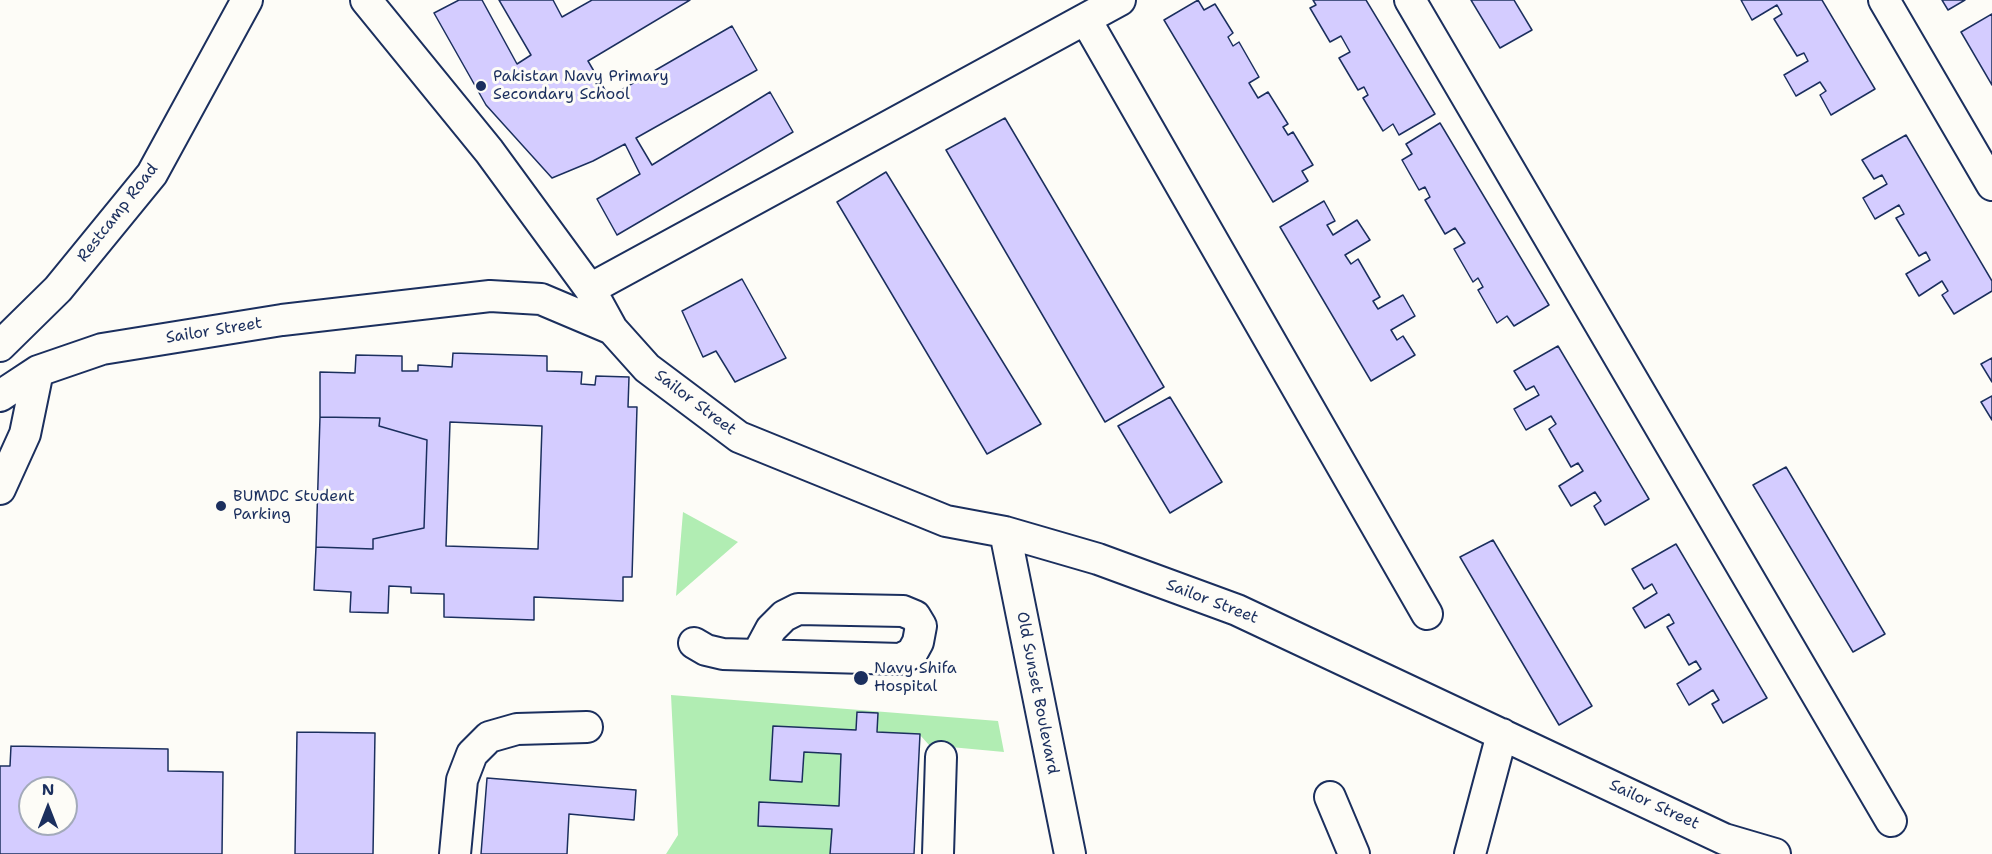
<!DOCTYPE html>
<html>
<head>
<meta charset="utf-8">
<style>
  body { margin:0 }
  #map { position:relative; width:1992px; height:854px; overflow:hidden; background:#fdfcf7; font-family:"Shantell Sans",sans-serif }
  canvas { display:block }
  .north { position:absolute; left:18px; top:776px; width:60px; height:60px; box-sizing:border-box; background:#fdfcf7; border:2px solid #a3aaba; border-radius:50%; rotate:0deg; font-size:16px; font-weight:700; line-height:24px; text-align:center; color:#1b2f5e }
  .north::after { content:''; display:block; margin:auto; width:21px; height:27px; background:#1b2f5e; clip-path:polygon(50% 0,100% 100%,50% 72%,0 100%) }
</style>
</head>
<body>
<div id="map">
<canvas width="1992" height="854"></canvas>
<div class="north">N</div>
</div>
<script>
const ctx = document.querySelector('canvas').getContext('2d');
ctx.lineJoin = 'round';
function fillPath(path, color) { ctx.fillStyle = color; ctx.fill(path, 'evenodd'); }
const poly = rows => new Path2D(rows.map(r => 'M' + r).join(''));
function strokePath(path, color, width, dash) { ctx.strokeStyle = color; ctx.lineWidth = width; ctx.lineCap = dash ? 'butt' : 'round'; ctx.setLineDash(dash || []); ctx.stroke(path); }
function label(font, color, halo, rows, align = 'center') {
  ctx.font = font + ' "Shantell Sans",sans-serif'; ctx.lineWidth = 6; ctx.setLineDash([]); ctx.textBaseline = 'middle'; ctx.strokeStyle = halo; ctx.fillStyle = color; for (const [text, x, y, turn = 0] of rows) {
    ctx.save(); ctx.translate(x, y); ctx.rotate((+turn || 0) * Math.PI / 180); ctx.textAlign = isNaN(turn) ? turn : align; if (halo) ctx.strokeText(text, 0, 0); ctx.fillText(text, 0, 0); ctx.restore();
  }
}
fillPath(poly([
  [683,512,738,542,676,596],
  [671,695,998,721,1004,752,929,745,920,735,843,854,666,854,678,835]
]), '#b1edb3');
const building = poly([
  [459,0,482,0,517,64,531,55,499,0,553,0,562,17,592,0,690,0,588,61,609,97,732,26,757,70,636,138,652,165,770,92,793,132,617,235,597,199,640,174,625,144,593,161,552,178,486,105,434,13,459,0],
  [1198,0,1204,10,1215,4,1233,33,1228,37,1233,46,1239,42,1259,77,1249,83,1258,98,1268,92,1288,124,1283,127,1288,135,1293,132,1313,165,1302,171,1308,181,1273,202,1164,20,1198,0],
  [1313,0,1366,0,1435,114,1399,135,1393,124,1383,131,1363,98,1368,95,1364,87,1358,90,1339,58,1350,52,1341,36,1330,42,1310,8,1316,5,1313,0],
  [1471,0,1514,0,1532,30,1500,48,1471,0],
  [1741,0,1822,0,1875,89,1831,115,1820,95,1826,91,1820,82,1796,96,1784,75,1808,61,1804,53,1797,56,1774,19,1782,14,1777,5,1752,20,1741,0],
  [1942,0,1965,0,1948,10,1942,0],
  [1992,14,1992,85,1961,32,1992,14],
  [1005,118,1164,387,1105,422,946,150,1005,118],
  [1440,123,1549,305,1514,326,1507,316,1497,323,1478,290,1483,287,1478,278,1473,282,1454,249,1465,243,1455,228,1445,234,1425,200,1430,197,1425,187,1419,190,1402,160,1412,154,1406,144,1440,123],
  [1906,135,1992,281,1992,291,1954,314,1942,295,1948,291,1942,281,1919,296,1906,274,1930,260,1926,252,1919,256,1896,218,1904,214,1899,205,1875,219,1863,198,1887,184,1882,175,1874,179,1862,160,1906,135],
  [886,172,1041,424,987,454,837,202,886,172],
  [1324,201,1335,221,1327,225,1333,235,1357,220,1370,240,1345,255,1351,264,1358,259,1380,297,1373,301,1378,309,1403,295,1415,316,1391,330,1397,340,1403,336,1415,355,1371,381,1280,227,1324,201],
  [742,279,786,358,735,382,716,351,703,357,682,311,742,279],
  [1558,346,1649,499,1605,525,1594,506,1601,501,1595,492,1571,506,1559,486,1583,471,1578,463,1571,467,1549,429,1556,424,1551,416,1526,430,1514,409,1539,395,1534,386,1526,390,1514,371,1558,346],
  [453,353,547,356,547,371,582,372,581,384,595,385,596,376,629,377,628,407,637,407,632,577,623,577,623,601,534,597,534,620,444,617,444,594,411,593,411,587,389,586,388,613,350,612,351,592,314,590,316,547,373,549,373,539,424,528,427,440,379,426,380,418,320,417,320,372,355,373,356,355,402,356,402,371,418,371,418,365,452,367,453,353],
  [450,422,542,426,538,549,446,546,450,422],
  [1992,358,1992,382,1981,364,1992,358],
  [1992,396,1992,420,1981,402,1992,396],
  [1170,397,1222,482,1170,513,1118,426,1170,397],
  [320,417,380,418,379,426,427,440,424,528,373,539,373,549,316,547,320,417],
  [1786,467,1885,634,1853,652,1753,485,1786,467],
  [1493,540,1592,706,1559,725,1460,557,1493,540],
  [1676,544,1767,698,1723,723,1712,704,1719,700,1713,690,1689,705,1677,684,1701,669,1696,661,1689,665,1667,627,1674,623,1669,614,1645,628,1633,608,1657,593,1652,584,1644,589,1632,569,1676,544],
  [857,712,878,713,877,732,920,734,914,854,830,854,832,829,758,826,759,802,839,806,841,754,804,752,802,782,770,780,773,726,856,730,857,712],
  [297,732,375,733,373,854,295,854,297,732],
  [11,746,168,749,168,771,223,772,222,854,0,854,0,766,10,766,11,746],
  [30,788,66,788,66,824,30,824,30,788],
  [487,778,636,790,634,820,569,814,567,854,481,854,487,778]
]);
fillPath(building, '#d4ccff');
strokePath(building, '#1b2f5e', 1.5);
const minor = poly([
  [366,0,489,151,590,289,612,329,647,368,739,437,946,521,1005,532,1098,559,1237,610,1724,839,1775,854],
  [1410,0,1891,821],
  [1884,0,1992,185],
  [1086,20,1427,614],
  [590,289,1120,0],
  [0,346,58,289,152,174,247,0],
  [0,396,38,371,102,349,282,320,490,296,541,299,612,329],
  [0,489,25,434,38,371],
  [1005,532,1070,854],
  [694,643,706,650,723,654,757,655,901,659,912,653,918,642,921,626,915,616,903,611,798,609,784,616,771,629,757,655],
  [1330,797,1354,854],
  [455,854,462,780,472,754,489,737,517,729,587,727],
  [938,854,941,757],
  [1470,854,1502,734]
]);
strokePath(minor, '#1b2f5e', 34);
strokePath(minor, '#fdfcf7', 30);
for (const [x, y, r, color] of [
  [481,86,6,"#1b2f5e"],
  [221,506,6,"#1b2f5e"],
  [861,678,8,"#1b2f5e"]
]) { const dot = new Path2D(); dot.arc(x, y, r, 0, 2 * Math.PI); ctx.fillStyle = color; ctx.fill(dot); strokePath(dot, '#fdfcf7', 2); }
label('16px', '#1b2f5e', '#fdfcf7', [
  ["Pakistan Navy Primary",493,77],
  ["Secondary School",493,95],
  ["BUMDC Student",233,497],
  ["Parking",233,515],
  ["Navy Shifa",874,669],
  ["Hospital",874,687]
], 'left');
label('16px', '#1b2f5e', '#fdfcf7', [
  ["Restcamp Road",118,213,-52],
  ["Sailor Street",214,331,-9],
  ["Sailor Street",695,403,37],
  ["Sailor Street",1212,602,21],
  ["Old Sunset Boulevard",1037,693,79],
  ["Sailor Street",1654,805,25]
]);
</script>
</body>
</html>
